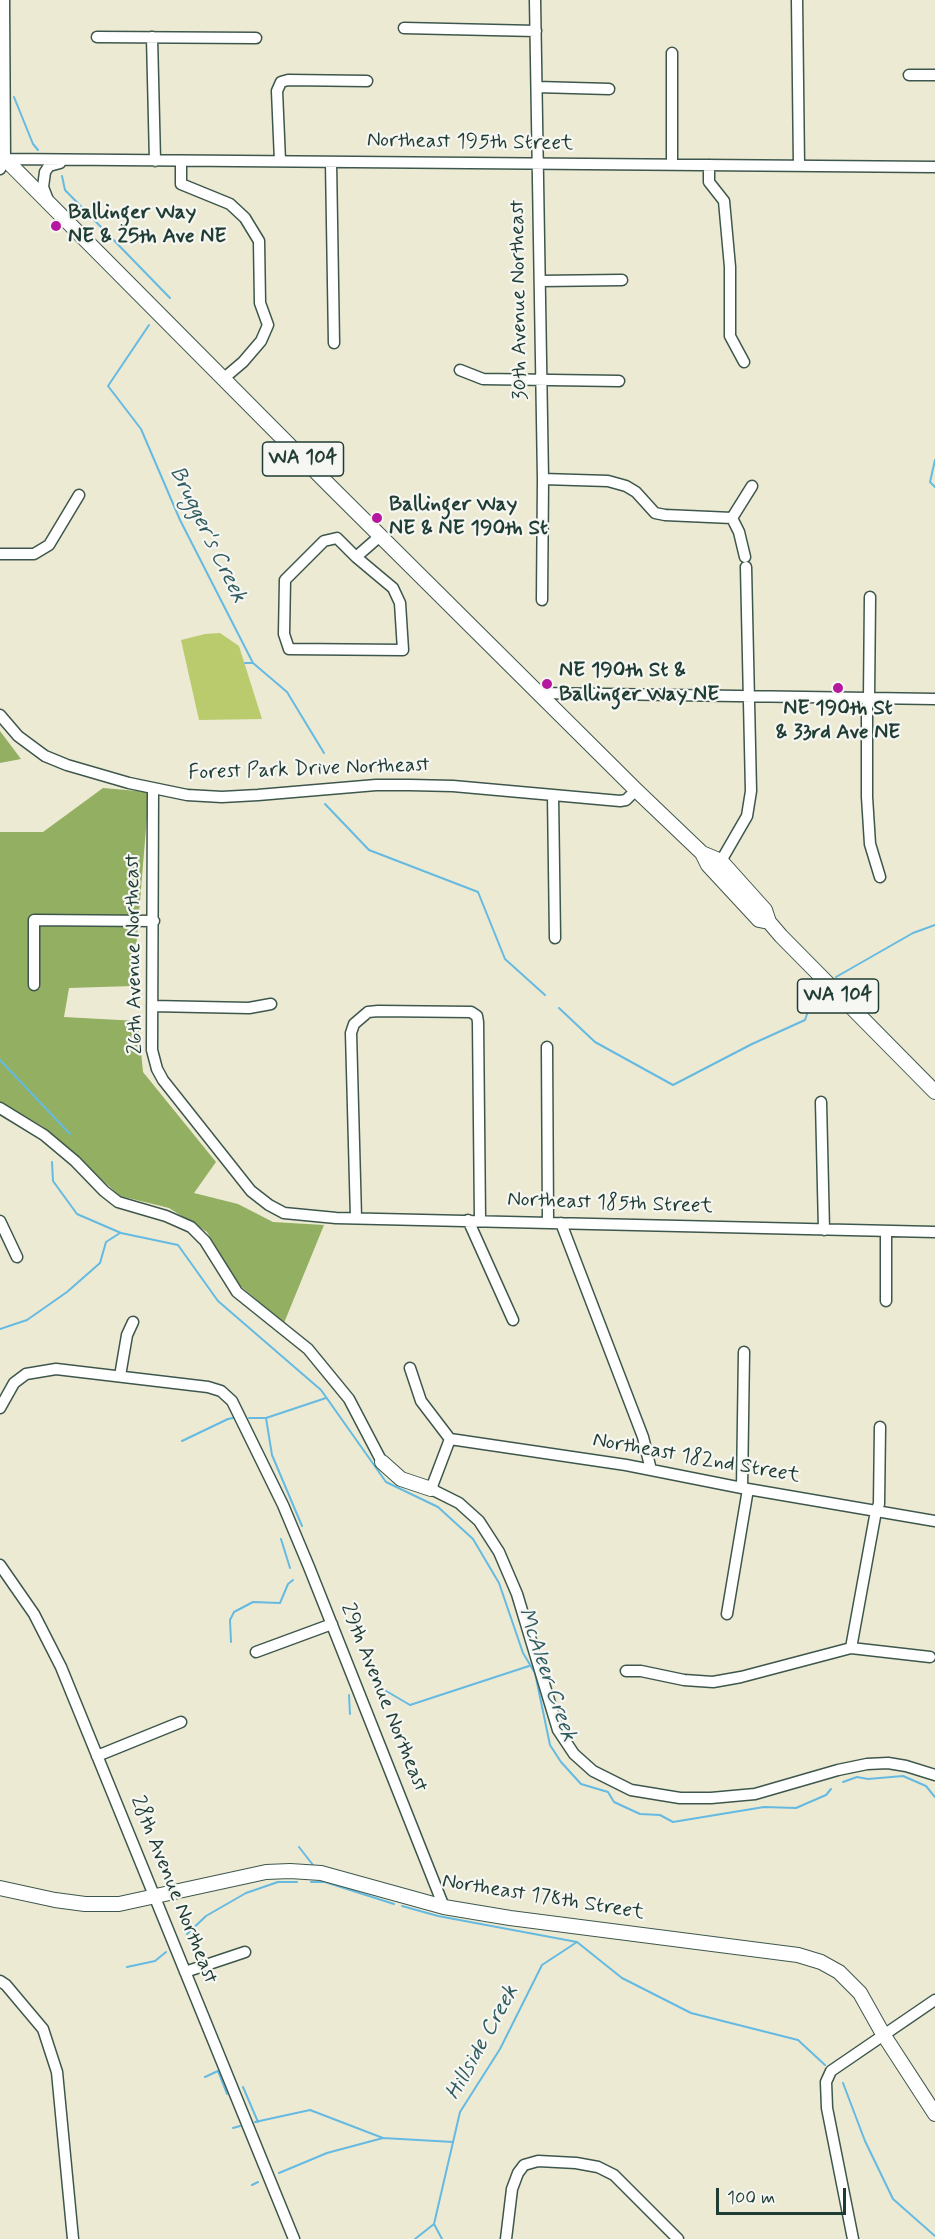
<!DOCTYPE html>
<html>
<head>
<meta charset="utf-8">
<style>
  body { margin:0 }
  #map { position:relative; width:935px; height:2239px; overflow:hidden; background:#edead4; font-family:Mynerve,sans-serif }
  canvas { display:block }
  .scale { position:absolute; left:716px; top:2188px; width:130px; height:27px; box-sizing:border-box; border:3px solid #1f3d34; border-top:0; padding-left:8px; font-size:18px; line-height:21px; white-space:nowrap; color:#1f3d34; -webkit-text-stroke:4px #f6f6f2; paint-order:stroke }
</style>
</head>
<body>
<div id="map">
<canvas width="935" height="2239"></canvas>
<div class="scale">100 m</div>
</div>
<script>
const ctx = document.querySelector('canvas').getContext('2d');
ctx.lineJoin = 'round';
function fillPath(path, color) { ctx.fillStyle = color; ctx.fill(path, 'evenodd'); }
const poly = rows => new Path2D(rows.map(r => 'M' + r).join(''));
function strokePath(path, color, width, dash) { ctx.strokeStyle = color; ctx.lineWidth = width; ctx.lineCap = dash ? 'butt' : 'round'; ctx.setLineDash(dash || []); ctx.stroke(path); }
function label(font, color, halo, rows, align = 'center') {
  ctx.font = font + ' Mynerve,sans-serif'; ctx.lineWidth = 4.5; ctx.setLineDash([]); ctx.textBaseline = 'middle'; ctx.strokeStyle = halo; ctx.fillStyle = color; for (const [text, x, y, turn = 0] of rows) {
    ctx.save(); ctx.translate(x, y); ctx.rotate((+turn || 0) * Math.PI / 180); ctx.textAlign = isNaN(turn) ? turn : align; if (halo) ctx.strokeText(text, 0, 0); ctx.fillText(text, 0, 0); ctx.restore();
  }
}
fillPath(poly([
  [220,633,239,646,262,719,199,720,181,640,205,634]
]), '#bacb6e');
fillPath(poly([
  [0,731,21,759,0,763],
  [103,788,149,792,133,986,69,988,64,1017,138,1021,143,1072,216,1162,194,1193,238,1204,273,1222,324,1225,284,1323,237,1283,207,1232,169,1208,120,1196,42,1126,0,1102,0,832,43,832]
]), '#93af61');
strokePath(poly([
  [14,97,33,144,38,150],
  [62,176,65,190,170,298],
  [149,325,108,386,141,429,180,520,253,663,287,692,324,753],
  [935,460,930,482,935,487],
  [245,663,253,663],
  [325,804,369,850,478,892,505,959,545,995],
  [836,977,913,933,935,925],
  [559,1008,595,1042,673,1085,752,1044,805,1020,816,988],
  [0,1060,70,1134],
  [52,1162,53,1181,77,1214,121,1233,178,1245,218,1301,321,1390,386,1482,438,1507,473,1539,499,1583,523,1653,535,1673,550,1745,561,1762,581,1784,608,1792,614,1802,640,1814,660,1815,673,1822,764,1807,796,1808,826,1795,831,1789],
  [0,1329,27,1320,67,1292,100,1263,106,1242,120,1233],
  [249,1418,266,1418,326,1398],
  [266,1418,272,1455,302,1526],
  [182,1441,228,1419,233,1418],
  [281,1539,290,1568],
  [231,1642,230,1620,234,1612,253,1602,280,1603,288,1584,293,1580],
  [376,1685,410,1705,529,1666],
  [349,1695,350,1714],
  [843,1782,857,1777,868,1779,903,1776,926,1786,935,1797],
  [299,1847,313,1865],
  [311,1882,325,1882,394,1904],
  [402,1906,438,1916,577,1942],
  [187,1934,206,1916,246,1893,278,1882,297,1882],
  [127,1967,155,1961,166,1952],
  [205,2077,218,2071,227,2094],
  [843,2083,865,2141,893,2199,935,2236],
  [243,2087,258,2122],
  [255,2122,310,2110,383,2138],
  [233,2128,240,2126],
  [279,2173,327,2153,383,2138,453,2142],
  [252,2185,258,2182],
  [434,2224,442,2239],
  [415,2239,434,2224,460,2112,500,2049,542,1965,577,1942,622,1978,691,2013,798,2040,825,2065]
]), '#65bae1', 2);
const minor = poly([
  [535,0,543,479,542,600],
  [797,0,799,166],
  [404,28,536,31],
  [97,37,256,38],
  [152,37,155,161],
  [672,53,672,164],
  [909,75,935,75],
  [537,87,609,89],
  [5,159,935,167],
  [181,161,181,184,230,204,245,218,259,241,260,303,268,325,261,341,243,362,223,379],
  [280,161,277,91,281,82,288,80,367,81],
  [331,162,334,343],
  [709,165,709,182,724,201,730,267,730,336,744,362],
  [0,169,5,159,4,0],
  [48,200,43,187,45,172,49,166,60,163],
  [540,281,622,280],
  [460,370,483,379,619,381],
  [543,479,608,481,626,486,636,492,655,513,665,515,732,518],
  [0,554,34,554,49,545,79,495],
  [356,557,393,588,400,603,403,650,289,649,284,634,285,580,324,541,337,538,356,557,380,536],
  [745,557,739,532,732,518,752,486],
  [870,597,869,698,867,707,867,797,870,844,880,877],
  [539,693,935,699],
  [0,715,18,736,45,756,67,765,129,783,187,795,222,797,258,795,376,785,410,785,453,786,620,801,626,800,636,790],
  [153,789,152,1050,157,1069,163,1080,251,1191,269,1205,284,1213,336,1218,935,1232],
  [553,795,555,938],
  [721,861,747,816,751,791,746,567],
  [34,985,34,920,154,921],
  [152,1006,249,1008,271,1004],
  [547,1047,548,1222],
  [821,1102,824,1230],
  [0,1108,44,1135,75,1161,104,1191,118,1202,166,1216,191,1227,205,1241,237,1292,308,1349,349,1399,382,1462],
  [356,1218,351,1033,354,1024,368,1012,378,1011,471,1012,477,1016,478,1022,480,1220],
  [468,1220,513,1320],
  [0,1221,17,1257],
  [561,1223,643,1437,651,1470],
  [886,1231,886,1301],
  [410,1368,421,1401,450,1439],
  [120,1376,127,1335,133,1322],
  [0,1408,14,1383,26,1374,56,1369,208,1387,221,1391,232,1401,283,1505,309,1567,444,1907],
  [450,1439,431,1489,459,1503,479,1521,499,1552,517,1594,558,1730,574,1754,593,1771,631,1790,680,1798,711,1798,755,1794,838,1770,867,1764,888,1763,906,1766,935,1775],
  [450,1439,626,1465,742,1488,935,1521],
  [742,1488,744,1352],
  [0,1565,34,1614,61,1667,294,2239],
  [727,1614,748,1489],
  [851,1648,876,1511,879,1504,880,1427],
  [256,1652,332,1624],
  [626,1671,641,1671,684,1680,713,1682,741,1677,851,1648,930,1657],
  [97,1756,181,1722],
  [185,1972,245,1952],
  [0,1981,6,1985,43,2029,57,2072,73,2239],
  [506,2239,512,2189,518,2173,524,2165,538,2161,576,2163,598,2167,614,2175,678,2239],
  [853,2239,827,2108,826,2082,831,2071,935,2000]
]);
const major = poly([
  [0,154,333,489,636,790,702,853,708,865,759,920,769,922],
  [702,853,721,861,765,910,769,922,781,936,935,1092],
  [382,1462,401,1479,431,1489],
  [0,1888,55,1900,85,1904,119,1904,266,1872,290,1871,321,1873,444,1907,510,1918,798,1955,821,1962,839,1972,860,1993,883,2034,935,2114]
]);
strokePath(minor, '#3e574c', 13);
strokePath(major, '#3e574c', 16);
strokePath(minor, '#fff', 10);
strokePath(major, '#fff', 14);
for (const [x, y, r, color] of [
  [56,226,6,"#b5179e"],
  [377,518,6,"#b5179e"],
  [547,684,6,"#b5179e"],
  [838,688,6,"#b5179e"]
]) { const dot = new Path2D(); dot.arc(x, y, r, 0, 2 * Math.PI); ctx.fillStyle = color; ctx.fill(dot); strokePath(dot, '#f6f6f2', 2); }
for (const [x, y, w] of [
  [303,459,81],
  [838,996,81]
]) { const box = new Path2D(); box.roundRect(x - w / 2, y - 17, w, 34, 4.5); ctx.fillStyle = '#f6f6f2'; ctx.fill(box); strokePath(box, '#1f3d34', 1.5); }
label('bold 20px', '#1f3d34', null, [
  ["WA 104",303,459],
  ["WA 104",838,996]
]);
label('21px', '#1f3d34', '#f6f6f2', [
  ["Northeast 195th Street",470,143,1],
  ["30th Avenue Northeast",520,300,-91],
  ["Forest Park Drive Northeast",309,770,-2],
  ["26th Avenue Northeast",135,954,-91],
  ["Northeast 185th Street",610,1204,2],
  ["Northeast 182nd Street",696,1459,10],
  ["29th Avenue Northeast",383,1698,68],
  ["28th Avenue Northeast",173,1890,68],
  ["Northeast 178th Street",543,1898,9]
]);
label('bold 21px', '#1f3d34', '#f6f6f2', [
  ["Ballinger Way",68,214],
  ["NE & 25th Ave NE",68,238],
  ["Ballinger Way",389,506],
  ["NE & NE 190th St",389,530],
  ["NE 190th St &",559,672],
  ["Ballinger Way NE",559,696],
  ["NE 190th St",838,710,"center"],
  ["& 33rd Ave NE",838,734,"center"]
], 'left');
label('italic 22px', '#305c5f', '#f6f6f2', [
  ["Brugger's Creek",207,535,64],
  ["McAleer Creek",546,1675,71],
  ["Hillside Creek",483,2043,-61]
]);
</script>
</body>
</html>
